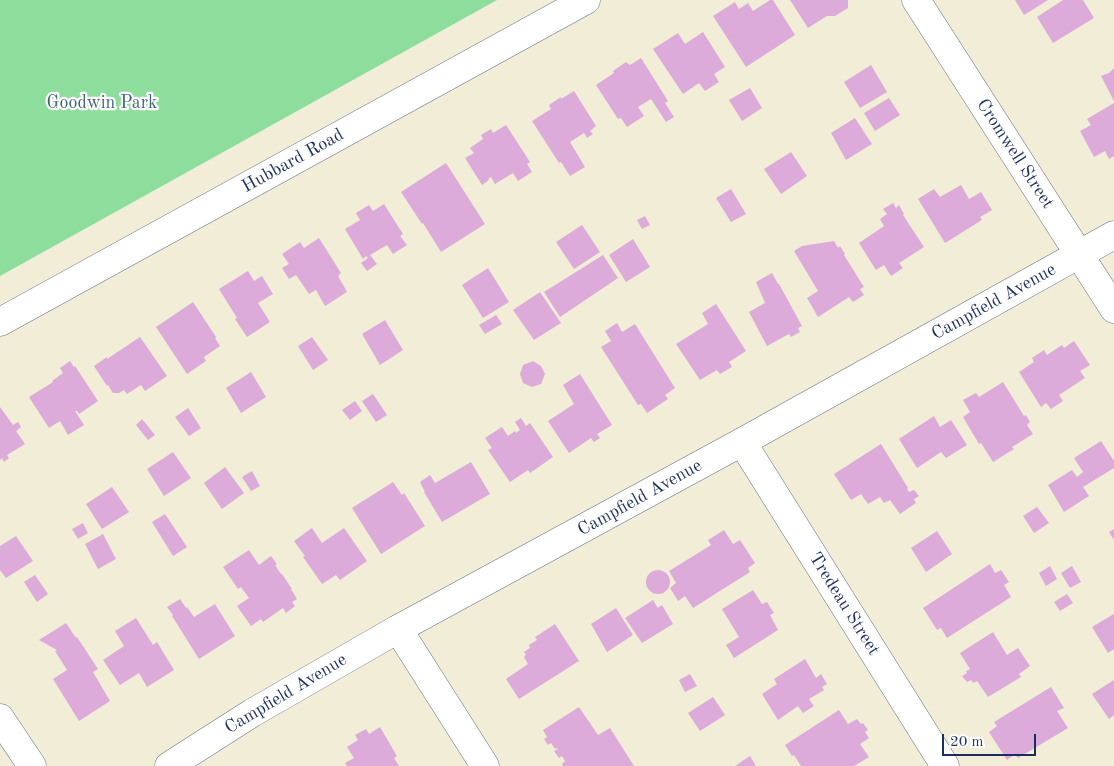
<!DOCTYPE html>
<html>
<head>
<meta charset="utf-8">
<style>
  body { margin:0 }
  #map { position:relative; width:1114px; height:766px; overflow:hidden; background:#f1edd7; font-family:"Old Standard TT",serif }
  canvas { display:block }
  .scale { position:absolute; left:942px; top:734px; width:94px; height:22px; box-sizing:border-box; border:2px solid #1b2f5e; border-top:0; padding-left:6px; font-size:15px; line-height:18px; white-space:nowrap; color:#1b2f5e; -webkit-text-stroke:4px #fff; paint-order:stroke }
</style>
</head>
<body>
<div id="map">
<canvas width="1114" height="766"></canvas>
<div class="scale">20 m</div>
</div>
<script>
const ctx = document.querySelector('canvas').getContext('2d');
ctx.lineJoin = 'round';
function fillPath(path, color) { ctx.fillStyle = color; ctx.fill(path, 'evenodd'); }
const poly = rows => new Path2D(rows.map(r => 'M' + r).join(''));
function strokePath(path, color, width, dash) { ctx.strokeStyle = color; ctx.lineWidth = width; ctx.lineCap = dash ? 'butt' : 'round'; ctx.setLineDash(dash || []); ctx.stroke(path); }
function label(font, color, halo, rows, align = 'center') {
  ctx.font = font + ' "Old Standard TT",serif'; ctx.lineWidth = 4.5; ctx.setLineDash([]); ctx.textBaseline = 'middle'; ctx.strokeStyle = halo; ctx.fillStyle = color; for (const [text, x, y, turn = 0] of rows) {
    ctx.save(); ctx.translate(x, y); ctx.rotate((+turn || 0) * Math.PI / 180); ctx.textAlign = isNaN(turn) ? turn : align; if (halo) ctx.strokeText(text, 0, 0); ctx.fillText(text, 0, 0); ctx.restore();
  }
}
fillPath(poly([
  [0,0,497,0,0,276]
]), '#8ddd9c');
fillPath(poly([
  [770,0,773,0,795,35,746,67,713,16,735,2,739,9,748,3,753,11],
  [790,0,848,0,848,8,835,16,827,16,808,28],
  [1015,0,1048,0,1024,15],
  [1063,0,1083,0,1094,18,1053,43,1037,17],
  [703,32,725,67,714,74,719,82,705,91,699,83,683,94,653,49,678,33,685,44],
  [641,58,668,101,665,103,674,117,666,122,651,99,638,107,644,116,627,127,621,118,618,119,596,85,614,73,613,71,626,62,630,65],
  [871,65,887,92,860,108,844,82],
  [1114,68,1114,101,1101,76,1109,73],
  [750,88,762,108,742,121,729,100],
  [574,91,596,126,590,131,593,134,587,138,584,133,570,142,585,167,570,176,561,162,559,163,532,121,551,109,549,105,561,97,561,99],
  [889,98,900,115,875,131,864,113],
  [1114,103,1114,156,1109,159,1105,151,1094,157,1080,131,1091,125,1087,119],
  [855,118,872,144,846,160,831,133],
  [506,125,530,162,527,164,532,172,518,181,513,173,495,184,491,177,488,179,489,180,482,185,465,158,474,153,470,148,483,139,481,135,491,129,493,133],
  [791,152,807,176,781,194,764,169],
  [446,163,485,224,441,252,423,223,422,224,401,192],
  [961,185,969,199,981,192,992,210,980,217,982,220,945,243,918,199,934,189,940,197],
  [731,189,746,214,731,222,716,198],
  [893,203,896,208,899,205,904,214,903,215,924,247,899,263,903,268,891,276,884,265,876,270,859,243,884,226,880,219,887,214,883,209],
  [384,204,403,234,400,236,407,245,393,254,387,245,370,255,377,264,367,271,361,263,368,258,366,256,363,259,345,229,360,220,356,213,369,205,373,211],
  [645,216,650,225,642,229,637,220],
  [582,225,600,252,574,269,556,242],
  [319,238,341,273,338,276,347,292,325,306,316,290,309,294,296,275,289,279,282,268,289,264,282,254,300,242,304,248],
  [633,239,650,267,626,282,609,255],
  [834,241,838,248,840,246,845,254,844,255,864,287,860,289,864,295,853,302,849,297,818,317,807,298,818,291,794,251,802,246],
  [603,255,618,278,560,317,544,292],
  [488,268,509,302,483,318,462,285],
  [248,271,254,281,262,276,273,294,258,303,270,322,247,337,235,319,237,318,219,289],
  [772,273,778,284,779,284,802,326,798,328,800,332,791,337,789,334,767,346,749,312,765,303,756,282],
  [540,292,561,323,534,340,513,310],
  [193,302,216,337,215,338,220,346,204,357,206,361,187,374,156,327],
  [716,304,746,351,729,362,732,367,720,374,717,370,700,380,676,344,708,324,702,313],
  [496,315,502,324,485,334,479,325],
  [385,320,403,350,380,365,362,334],
  [617,323,622,332,635,324,675,388,665,395,668,399,647,413,641,404,638,405,601,347,611,341,605,331],
  [140,337,167,376,145,391,141,385,127,394,124,390,119,393,113,393,108,385,107,386,94,366,107,357,107,359],
  [312,337,328,360,313,370,298,346],
  [1074,341,1090,365,1080,371,1085,378,1059,395,1063,401,1051,409,1046,403,1041,407,1019,372,1034,362,1032,358,1044,350,1047,355,1062,345,1064,348],
  [70,361,74,367,75,366,98,401,79,414,77,411,75,411,84,425,68,435,60,421,49,428,29,397,53,382,52,381,63,373,60,368],
  [533,361,541,366,545,374,541,384,532,387,523,383,520,374,523,365],
  [251,372,266,397,241,413,226,388],
  [580,374,612,425,597,434,600,438,594,442,591,438,569,453,548,421,574,404,563,385],
  [1003,382,1024,416,1026,415,1030,422,1027,425,1033,434,1012,447,1014,449,993,462,981,443,979,444,963,417,970,412,963,400,976,393,979,397],
  [373,394,387,415,376,422,362,401],
  [355,401,362,411,350,420,342,410],
  [0,407,13,425,18,422,21,427,16,431,25,444,7,455,9,458,4,462,2,458,0,460],
  [188,408,201,428,189,436,175,417],
  [934,416,940,427,951,420,967,445,946,458,941,452,917,468,899,439],
  [521,418,526,426,530,423,553,457,530,473,528,470,510,482,488,450,492,448,485,438,502,427,508,436,515,431,516,433,520,430,515,422],
  [142,419,155,435,148,440,136,425],
  [1101,441,1114,461,1114,468,1083,487,1089,496,1064,512,1048,485,1072,470,1077,477,1083,472,1074,458],
  [881,444,908,488,907,489,909,492,914,490,919,496,914,499,916,503,900,514,890,500,884,503,880,497,868,504,861,494,851,500,834,474],
  [173,452,191,478,164,496,147,469],
  [471,462,490,494,442,522,424,492,425,492,420,482,430,475,435,483],
  [225,467,244,493,222,509,204,483],
  [252,471,260,486,251,491,242,477],
  [393,482,402,495,404,493,425,526,381,554,352,508],
  [112,487,129,512,102,529,86,504],
  [1037,507,1049,523,1034,533,1023,516],
  [165,514,187,547,173,556,152,522],
  [83,523,88,533,78,539,72,529],
  [312,528,322,543,344,528,367,561,340,580,336,575,322,584,303,557,305,556,294,541],
  [1114,529,1114,540,1109,532],
  [724,530,733,544,740,540,755,563,748,568,750,572,693,608,685,596,678,601,670,588,676,583,669,571,711,545,708,540],
  [937,531,952,554,926,572,911,548],
  [103,534,116,559,98,569,85,544],
  [16,536,33,561,6,578,0,570,0,546],
  [249,550,259,565,271,556,277,564,275,565,281,574,282,574,292,589,291,589,297,599,292,602,295,606,286,613,283,608,263,622,261,619,251,626,237,606,249,598,241,587,238,589,223,567],
  [990,564,995,573,1001,570,1009,582,1004,585,1011,597,947,638,941,628,937,630,923,608],
  [1050,566,1057,579,1046,586,1039,573],
  [1072,566,1081,582,1070,588,1061,573],
  '646 582a12 12 0 1 1 24 0a12 12 0 1 1-24 0Z',
  [35,575,48,594,37,602,24,582],
  [753,590,762,604,767,602,774,613,770,615,778,630,734,658,726,645,739,637,722,609],
  [1067,594,1073,603,1060,611,1054,602],
  [180,599,186,608,187,607,194,617,215,604,235,636,199,659,172,616,173,615,167,607],
  [653,600,658,608,662,605,673,624,642,643,625,618],
  [616,608,633,635,607,652,591,624],
  [1114,614,1114,649,1108,653,1092,627],
  [136,618,153,645,157,642,174,670,147,687,139,673,120,685,103,660,124,646,115,631],
  [66,623,76,638,77,637,98,669,93,672,110,701,79,721,53,679,67,670,55,651,57,650,39,640],
  [555,624,579,661,519,699,506,679,528,664,524,657,526,655,524,652,530,648,529,645,537,640,535,637],
  [993,632,1007,655,1018,648,1030,666,1019,674,1021,677,988,697,977,681,973,683,971,680,967,682,962,676,967,673,966,671,970,669,960,653],
  [805,659,816,678,821,674,827,684,822,687,824,690,809,699,814,706,803,713,798,706,778,720,762,694,777,684,774,679],
  [690,674,697,686,685,692,679,680],
  [1114,680,1114,715,1109,719,1092,694],
  [1051,687,1064,708,1057,711,1068,728,1018,758,1015,754,1007,760,989,732,997,726,994,722],
  [713,697,725,715,700,731,688,713],
  [579,707,598,735,610,728,634,766,563,766,562,764,565,761,562,756,559,758,554,751,558,749,557,748,555,749,551,743,548,745,544,739,547,737,543,730],
  [839,710,848,724,857,719,861,724,863,723,868,730,865,732,869,738,860,744,869,757,854,766,801,766,794,755,792,756,785,745],
  [380,727,397,756,394,758,399,766,347,766,345,763,354,758,347,747,358,740,355,735,366,729,369,734],
  [750,756,756,766,735,766]
]), '#dcabda');
const minor = poly([
  [916,0,1114,309],
  [0,322,586,0],
  [742,442,945,766],
  [398,629,485,766],
  [0,718,32,766]
]);
const tertiary = poly([
  [169,766,252,713,398,629,742,442,1114,235]
]);
strokePath(minor, '#667288', 29);
strokePath(tertiary, '#667288', 29);
strokePath(minor, '#fff', 28);
strokePath(tertiary, '#fff', 28);
label('18px', '#3d6371', '#fff', [
  ["Goodwin Park",102,103]
]);
label('18px', '#1b2f5e', '#fff', [
  ["Cromwell Street",1015,154,57],
  ["Hubbard Road",293,161,-29],
  ["Campfield Avenue",994,302,-29],
  ["Campfield Avenue",640,498,-29],
  ["Tredeau Street",844,604,58],
  ["Campfield Avenue",286,694,-31]
]);
</script>
</body>
</html>
